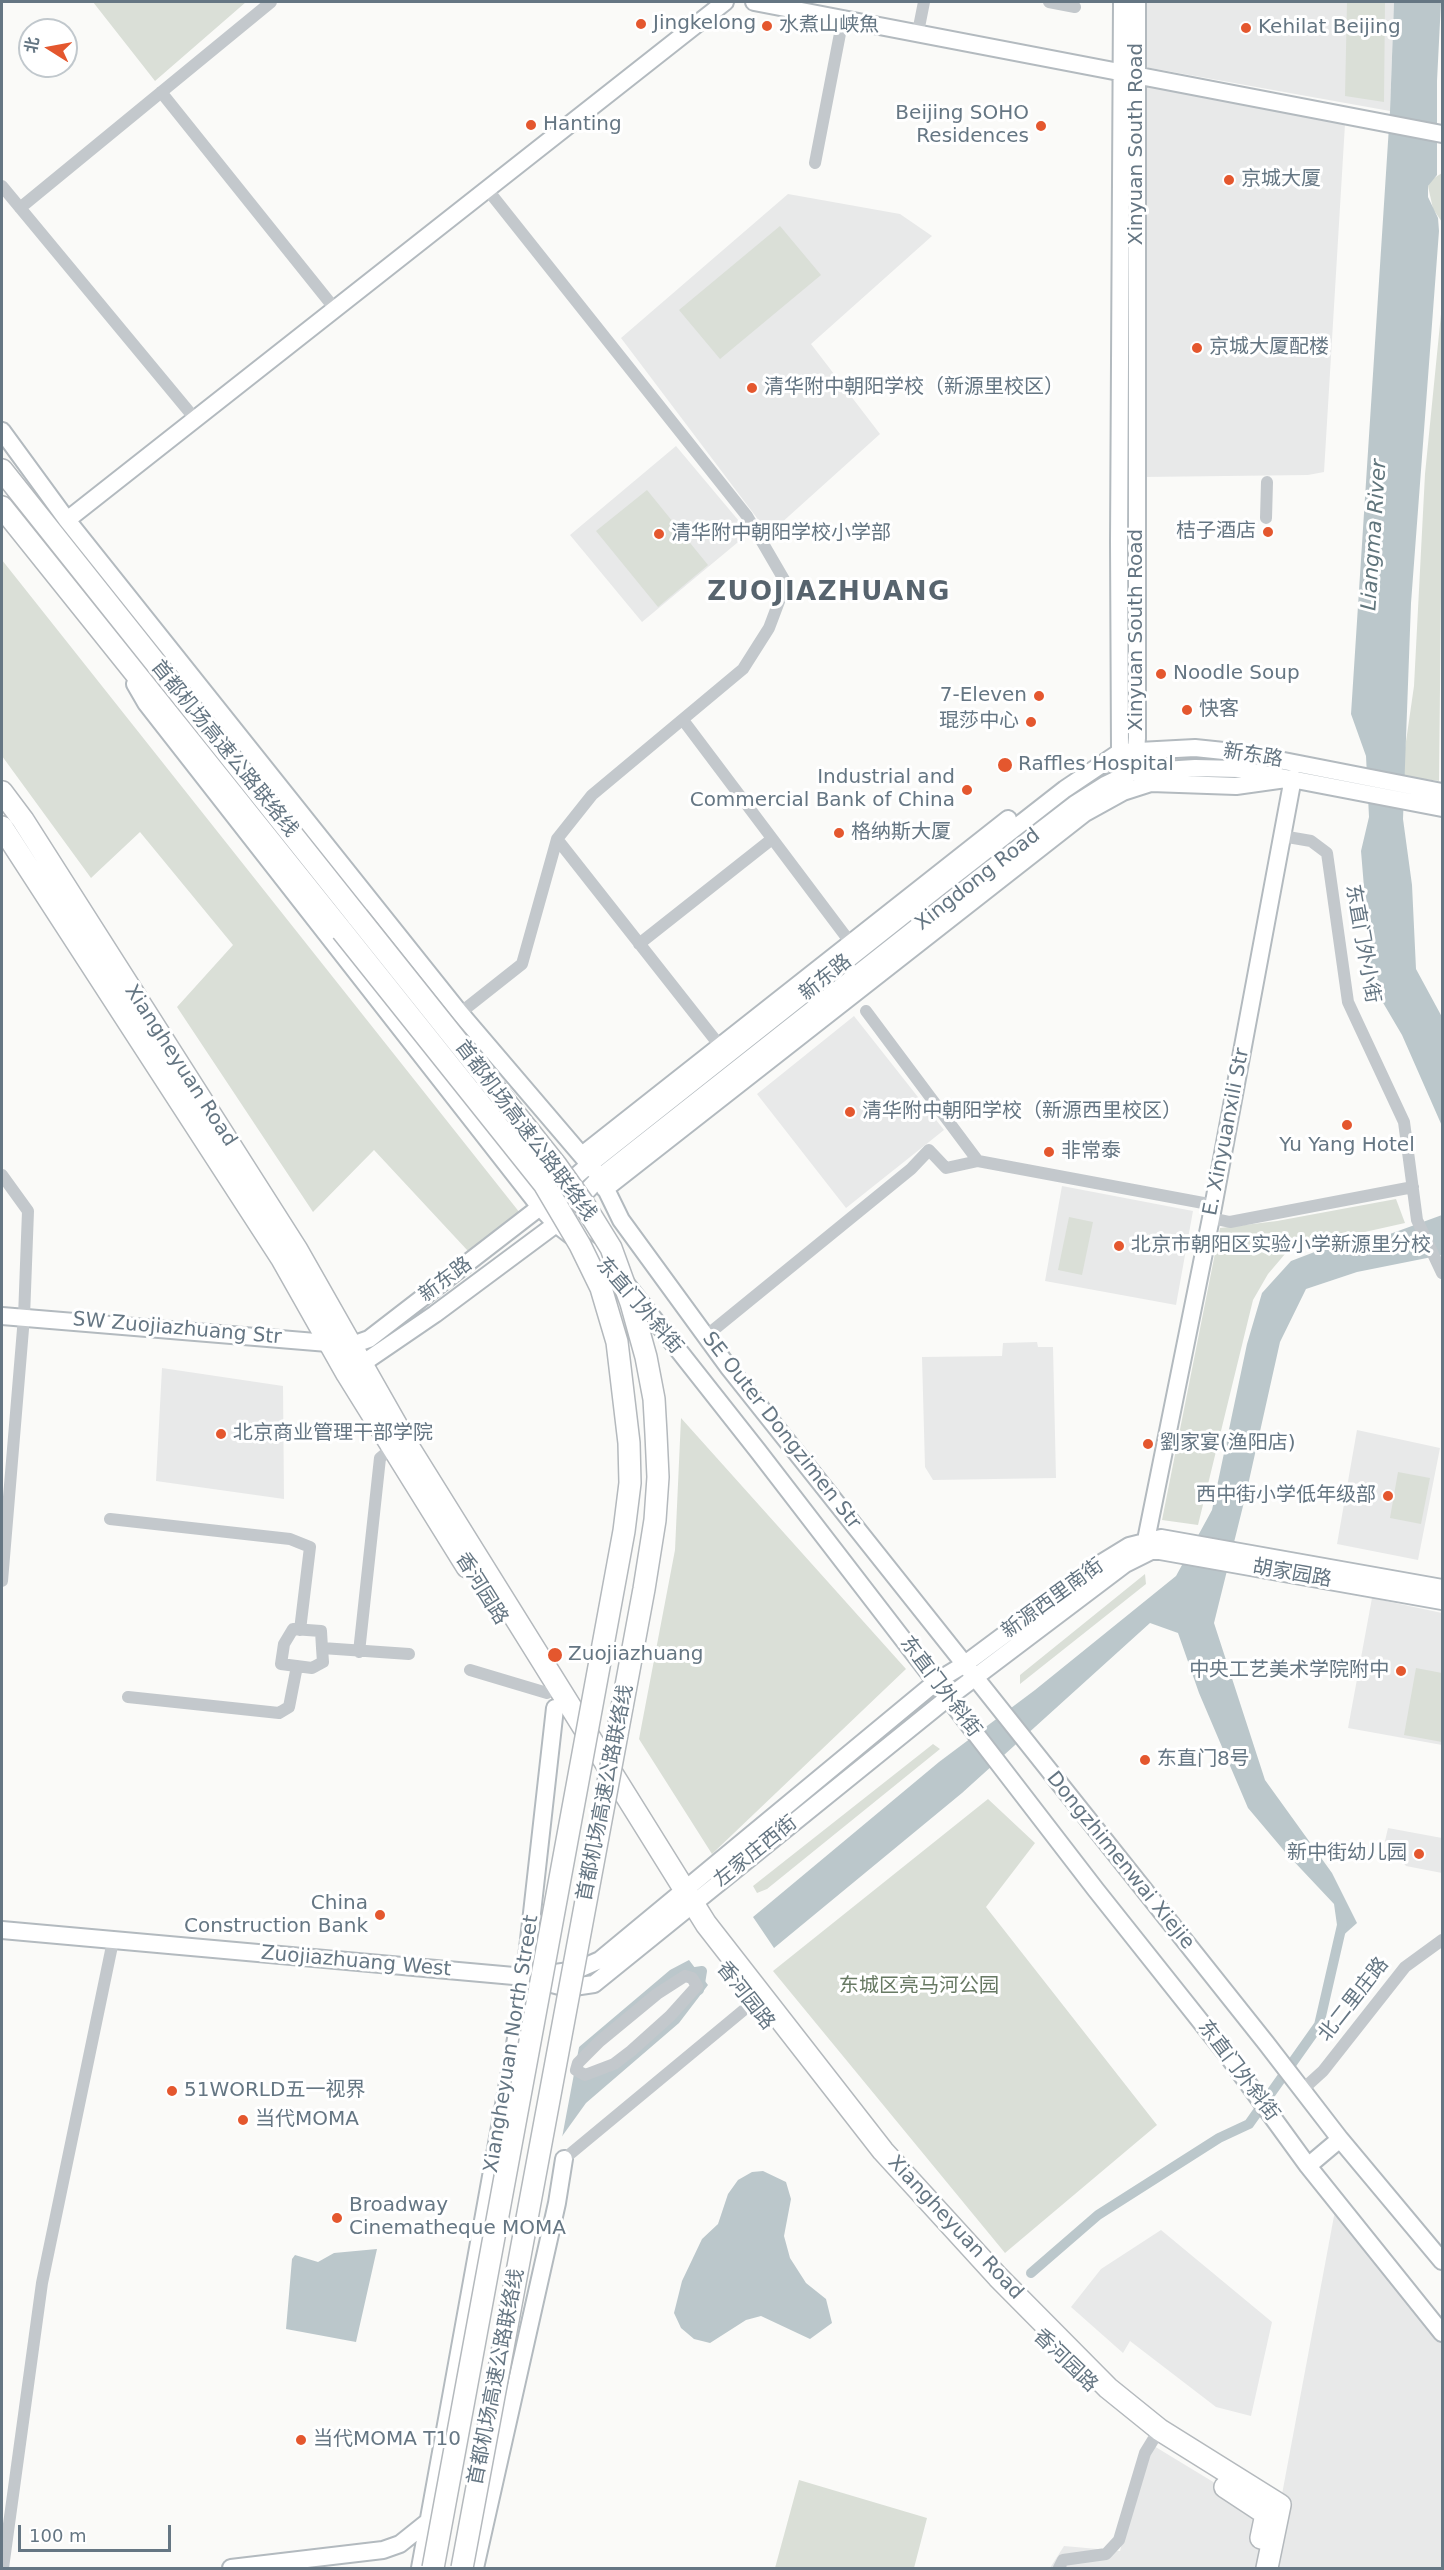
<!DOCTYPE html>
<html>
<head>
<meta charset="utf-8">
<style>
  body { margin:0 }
  #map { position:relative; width:1444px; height:2570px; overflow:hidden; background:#fafaf8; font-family:"DejaVu Sans","Noto Sans SC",sans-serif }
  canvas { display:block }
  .frame { position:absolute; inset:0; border:3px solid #657683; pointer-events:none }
  .north { position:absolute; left:18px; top:18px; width:60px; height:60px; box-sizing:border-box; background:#fff; border:2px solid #c1c8cd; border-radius:50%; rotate:281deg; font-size:16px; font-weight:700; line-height:24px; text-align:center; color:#657683 }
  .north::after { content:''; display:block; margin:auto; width:21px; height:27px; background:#e4572e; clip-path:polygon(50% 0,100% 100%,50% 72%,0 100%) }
  .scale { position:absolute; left:18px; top:2525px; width:153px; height:27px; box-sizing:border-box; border:3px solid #657683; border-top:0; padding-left:8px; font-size:18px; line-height:21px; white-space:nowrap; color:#657683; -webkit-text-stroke:4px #fff; paint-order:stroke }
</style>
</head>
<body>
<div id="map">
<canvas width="1444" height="2570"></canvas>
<div class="frame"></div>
<div class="north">北</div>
<div class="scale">100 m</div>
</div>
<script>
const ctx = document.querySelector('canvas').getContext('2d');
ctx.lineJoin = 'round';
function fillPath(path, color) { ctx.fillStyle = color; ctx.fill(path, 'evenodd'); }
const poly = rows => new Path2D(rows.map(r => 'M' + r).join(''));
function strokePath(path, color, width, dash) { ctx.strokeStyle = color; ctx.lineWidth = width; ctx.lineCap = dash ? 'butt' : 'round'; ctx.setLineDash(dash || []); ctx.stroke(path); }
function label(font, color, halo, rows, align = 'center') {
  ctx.font = font + ' "DejaVu Sans","Noto Sans SC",sans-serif'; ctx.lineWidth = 6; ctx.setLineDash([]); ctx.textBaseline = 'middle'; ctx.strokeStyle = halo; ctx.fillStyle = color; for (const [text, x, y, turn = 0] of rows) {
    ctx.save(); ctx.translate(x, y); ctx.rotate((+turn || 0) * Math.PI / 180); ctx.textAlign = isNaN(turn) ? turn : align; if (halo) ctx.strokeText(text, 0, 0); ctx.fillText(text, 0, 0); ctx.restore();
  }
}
fillPath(poly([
  [1145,2,1394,2,1390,111,1145,67],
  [1142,81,1345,124,1324,472,1308,475,1144,477],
  [788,194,900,214,932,236,811,344,880,434,769,534,621,338],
  [676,446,749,533,642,622,570,535],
  [854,1016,944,1130,846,1208,757,1094],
  [1062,1186,1193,1211,1176,1305,1045,1281],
  [1037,1342,1038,1347,1053,1347,1056,1478,933,1480,925,1467,922,1357,1002,1356,1003,1343],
  [162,1368,283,1386,284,1499,156,1481],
  [1357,1430,1440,1448,1418,1560,1337,1544],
  [1372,1598,1442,1613,1442,1745,1348,1728],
  [1388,1828,1442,1838,1442,1873,1406,1866,1385,1841],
  [1337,2200,1442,2333,1442,2568,1050,2568,1064,2546,1120,2551,1149,2443,1266,2514,1280,2505],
  [1161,2230,1272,2322,1251,2416,1216,2407,1130,2341,1123,2353,1071,2307,1101,2269]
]), '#e8e9e9');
fillPath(poly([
  [93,2,246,2,155,81],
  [1347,2,1385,2,1384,102,1345,96],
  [1442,173,1442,222,1433,209,1428,186,1431,180],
  [780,226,821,275,720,359,679,310],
  [1442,304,1442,502,1439,781,1401,776,1414,686,1425,474],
  [647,490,708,565,658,607,596,531],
  [2,560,520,1213,468,1251,374,1150,313,1212,177,1007,233,945,140,832,91,878,2,756],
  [1396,1199,1405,1223,1320,1242,1285,1254,1268,1274,1253,1300,1198,1525,1162,1520,1220,1228,1277,1221],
  [1069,1217,1093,1222,1082,1275,1058,1270],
  [681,1418,906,1669,712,1854,639,1739,675,1550],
  [1398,1472,1430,1478,1421,1524,1390,1518],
  [1145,1574,1146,1584,1020,1684,1020,1675],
  [1416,1668,1442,1673,1442,1742,1404,1735],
  [933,1744,940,1749,767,1889,757,1893,753,1886],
  [988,1799,1035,1843,986,1907,1157,2125,1005,2253,773,1971],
  [799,2480,927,2518,914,2568,775,2568]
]), '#dadfd7');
fillPath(poly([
  [1394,2,1441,2,1437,81,1437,175,1428,186,1428,197,1438,218,1439,231,1411,603,1403,819,1412,885,1416,969,1442,1017,1442,1126,1402,1035,1372,984,1361,851,1369,817,1366,756,1351,714,1390,111],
  [1442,1215,1442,1255,1357,1272,1306,1289,1280,1342,1246,1494,1214,1623,1265,1780,1332,1873,1357,1923,1339,1939,1334,1904,1286,1853,1248,1808,1199,1693,1178,1633,1150,1623,962,1793,774,1948,753,1917,939,1762,1035,1690,1176,1576,1212,1510,1247,1344,1262,1293,1291,1261,1325,1248,1379,1238],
  [689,1960,708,1985,679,2023,586,2103,540,2167,448,2568,527,2144,579,2047,670,1970],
  [685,1976,697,1986,614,2064,577,2070,600,2041],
  [763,2171,786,2182,791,2199,784,2236,790,2258,806,2283,826,2299,832,2323,810,2339,761,2316,746,2320,710,2343,694,2339,681,2328,674,2313,682,2281,702,2239,718,2224,728,2194,738,2180,752,2172],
  [377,2249,356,2342,286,2329,292,2259,295,2255,318,2262,334,2253]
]), '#bbc7cb');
fillPath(poly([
  [580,2042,561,2143,543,2168,471,2568,445,2568,524,2144]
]), '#fafaf8');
strokePath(poly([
  [683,1974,702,1971,699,1990],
  [1031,2273,1098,2215,1219,2138,1249,2124,1319,2025,1342,1925]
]), '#bbc7cb', 10);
const secondary = poly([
  [754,2,1442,134],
  [1122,2,1119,541,1120,752,1125,761],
  [2,431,67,520,460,1013,600,1177,621,1220,729,1368,1266,2043,1340,2139,1442,2261],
  [67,520,725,2],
  [135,684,146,703,540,1207,556,1224,616,1271,758,1451,1096,1890,1228,2056,1308,2166,1442,2333],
  [1135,760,1137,738,1137,2],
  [582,1155,1008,819],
  [605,1189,1085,813,1123,792,1151,783,1236,786,1293,778,1211,1218,1143,1555],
  [2,1316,352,1345,369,1339,540,1207,590,1164,942,885,1065,789,1120,752,1195,748,1243,753,1442,792],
  [353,1370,435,1314,556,1224,600,1177,975,881,1075,804,1105,785,1132,772,1195,768,1239,769,1442,808],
  [2,1930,525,1977,577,1970,600,1960,937,1681,965,1664,1098,1565,1129,1546,1161,1538,1442,1588],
  [533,1979,567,1988,594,1984,949,1697,1125,1564,1151,1551,1160,1551,1442,1601],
  [1308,2166,1340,2139],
  [231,2568,383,2550,400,2544,430,2520],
  [420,2568,521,2011,555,1708],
  [475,2568,557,2203,564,2159]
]);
const highway = poly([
  [2,470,358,917],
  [2,507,342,931],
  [2,792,23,820,297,1250,410,1449,706,1924,883,2151,998,2277,1108,2388,1160,2430,1280,2505,1267,2568],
  [2,827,282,1259,347,1374,467,1567],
  [1225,2487,1266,2514,1261,2538]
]);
strokePath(secondary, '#b3babf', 20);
strokePath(highway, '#b4b9bd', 24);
strokePath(poly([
  [1049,2,1075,7],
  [918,32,924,2],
  [161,92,335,309],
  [815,163,843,18],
  [2,186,196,420],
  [20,208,271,2],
  [1266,518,1267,482],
  [683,720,850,942],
  [1282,836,1311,841,1327,853,1348,1002,1404,1122,1417,1220,1442,1273],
  [557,839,720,1046],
  [639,944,772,839],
  [866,1011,978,1161],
  [460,1013,522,964,557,839,592,795,743,669,769,628,786,583,747,516,487,189],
  [2,1175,28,1211,24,1317,2,1581],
  [1211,1218,1230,1222,1413,1187],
  [706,1336,911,1169,929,1150,946,1168,978,1161,1214,1205],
  [110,1519,290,1539,310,1547,300,1630],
  [322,1648,323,1662,312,1668,281,1664,284,1644,293,1629,321,1631,322,1648,409,1654],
  [359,1652,380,1458,392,1448],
  [470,1670,547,1693],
  [128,1697,279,1713,289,1707,297,1666],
  [685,1976,692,1978,697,1986,670,2016,631,2051,614,2064,585,2075,576,2070,578,2063,600,2041,657,1994,685,1976],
  [1301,2091,1323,2071,1405,1967,1442,1940],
  [564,2159,751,2004],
  [3,2568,42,2283,113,1941],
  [1059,2568,1063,2560,1106,2554,1119,2540,1145,2453,1153,2440]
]), '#c3c8cc', 12);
strokePath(secondary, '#fff', 16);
strokePath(highway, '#fff', 21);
const highwayBridge = poly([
  [358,917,556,1165,585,1206,611,1248,631,1303,646,1357,654,1399,656,1434,658,1477,655,1520,644,1589,462,2568],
  [342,931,544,1184,580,1245,601,1288,617,1342,629,1443,630,1483,624,1531,433,2568]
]);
strokePath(highwayBridge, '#b4b9bd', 24, []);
strokePath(highwayBridge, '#fff', 21);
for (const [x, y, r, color] of [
  [641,24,6,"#e4572e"],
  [767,26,6,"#e4572e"],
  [1246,28,6,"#e4572e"],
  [531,125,6,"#e4572e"],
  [1041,126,6,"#e4572e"],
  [1229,180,6,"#e4572e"],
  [1197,348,6,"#e4572e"],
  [752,388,6,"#e4572e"],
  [1268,532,6,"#e4572e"],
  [659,534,6,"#e4572e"],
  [1161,674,6,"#e4572e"],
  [1039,696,6,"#e4572e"],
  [1187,710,6,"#e4572e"],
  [1031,722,6,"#e4572e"],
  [1005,765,8,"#e4572e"],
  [967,790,6,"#e4572e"],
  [839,833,6,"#e4572e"],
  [850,1112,6,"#e4572e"],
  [1347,1125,6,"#e4572e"],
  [1049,1152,6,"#e4572e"],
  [1119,1246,6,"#e4572e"],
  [221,1434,6,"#e4572e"],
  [1148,1444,6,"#e4572e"],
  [1388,1496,6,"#e4572e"],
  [555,1655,8,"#e4572e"],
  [1401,1671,6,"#e4572e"],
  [1145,1760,6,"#e4572e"],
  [1419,1854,6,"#e4572e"],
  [380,1915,6,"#e4572e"],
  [172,2091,6,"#e4572e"],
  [243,2120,6,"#e4572e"],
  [337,2218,6,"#e4572e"],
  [301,2440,6,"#e4572e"]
]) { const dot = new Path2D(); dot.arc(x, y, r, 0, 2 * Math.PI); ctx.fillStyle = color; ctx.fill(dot); strokePath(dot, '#fff', 2); }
label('20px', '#657683', '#fff', [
  ["Jingkelong",653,24],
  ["水煮山峡魚",779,26],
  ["Kehilat Beijing",1258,28],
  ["Beijing SOHO",1029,114,"right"],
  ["Residences",1029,137,"right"],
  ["Hanting",543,125],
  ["京城大厦",1241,180],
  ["京城大厦配楼",1209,348],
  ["清华附中朝阳学校（新源里校区）",764,388],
  ["桔子酒店",1256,532,"right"],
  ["清华附中朝阳学校小学部",671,534],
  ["Noodle Soup",1173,674],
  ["7-Eleven",1027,696,"right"],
  ["快客",1199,710],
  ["琨莎中心",1019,722,"right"],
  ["Raffles Hospital",1018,765],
  ["Industrial and",955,778,"right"],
  ["Commercial Bank of China",955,801,"right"],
  ["格纳斯大厦",851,833],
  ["清华附中朝阳学校（新源西里校区）",862,1112],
  ["Yu Yang Hotel",1347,1146,"center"],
  ["非常泰",1061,1152],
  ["北京市朝阳区实验小学新源里分校",1131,1246],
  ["北京商业管理干部学院",233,1434],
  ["劉家宴(渔阳店)",1160,1444],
  ["西中街小学低年级部",1376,1496,"right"],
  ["Zuojiazhuang",568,1655],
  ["中央工艺美术学院附中",1389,1671,"right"],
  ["东直门8号",1157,1760],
  ["新中街幼儿园",1407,1854,"right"],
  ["China",368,1904,"right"],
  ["Construction Bank",368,1927,"right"],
  ["51WORLD五一视界",184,2091],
  ["当代MOMA",255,2120],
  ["Broadway",349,2206],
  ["Cinematheque MOMA",349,2229],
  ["当代MOMA T10",313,2440]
], 'left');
label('20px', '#657683', '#fff', [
  ["Xinyuan South Road",1137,144,-90],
  ["Xinyuan South Road",1137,630,-90],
  ["首都机场高速公路联络线",224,749,51],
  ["新东路",1253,756,9],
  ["Xingdong Road",978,880,-38],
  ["东直门外小街",1362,944,80],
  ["新东路",826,978,-39],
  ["Xiangheyuan Road",180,1066,57],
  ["首都机场高速公路联络线",525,1131,53],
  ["E. Xinyuanxili Str",1227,1132,-79],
  ["新东路",446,1280,-37],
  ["东直门外斜街",639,1306,49],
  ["SW Zuojiazhuang Str",177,1329,5],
  ["SE Outer Dongzimen Str",781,1431,52],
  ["胡家园路",1292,1574,10],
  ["香河园路",481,1589,58],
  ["新源西里南街",1053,1599,-36],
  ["东直门外斜街",940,1687,53],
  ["首都机场高速公路联络线",606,1793,-79],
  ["左家庄西街",756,1852,-39],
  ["Dongzhimenwai Xiejie",1120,1861,51],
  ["Zuojiazhuang West",356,1962,5],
  ["香河园路",745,1996,52],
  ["北二里庄路",1354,2000,-52],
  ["Xiangheyuan North Street",512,2044,-81],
  ["东直门外斜街",1238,2071,53],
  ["Xiangheyuan Road",955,2228,47],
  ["香河园路",1065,2361,44],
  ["首都机场高速公路联络线",497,2377,-79]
]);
label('20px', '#687a64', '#fff', [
  ["东城区亮马河公园",919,1987]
]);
label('italic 21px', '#60757c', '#fff', [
  ["Liangma River",1375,535,-86]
]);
ctx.letterSpacing = '1.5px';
label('bold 26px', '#57646e', '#fff', [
  ["ZUOJIAZHUANG",829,593]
]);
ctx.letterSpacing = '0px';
</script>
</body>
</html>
